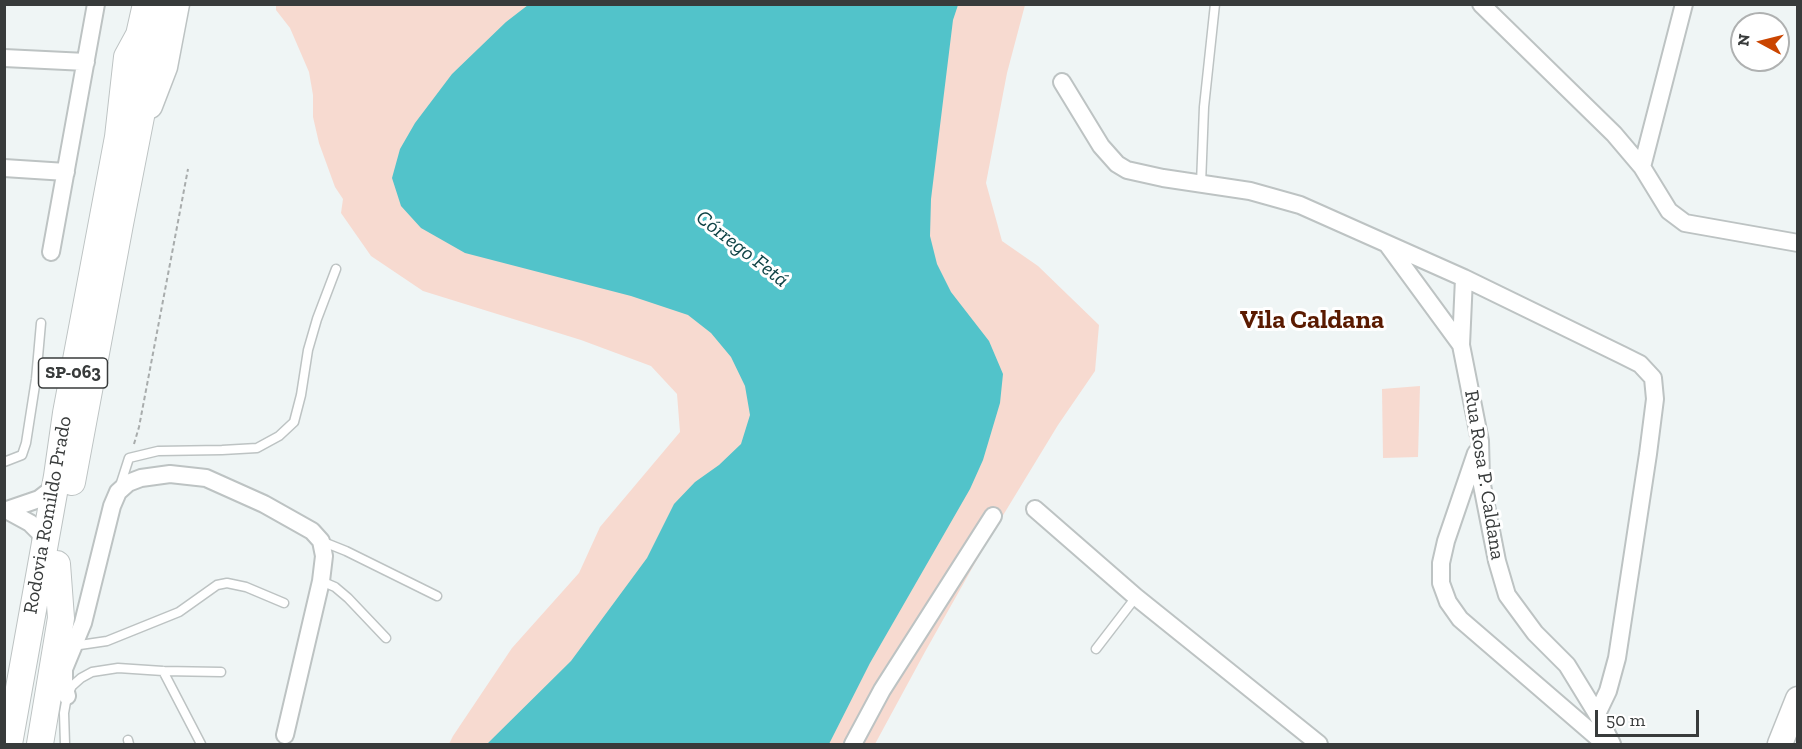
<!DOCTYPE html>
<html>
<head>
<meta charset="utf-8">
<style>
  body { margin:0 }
  #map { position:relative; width:1802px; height:749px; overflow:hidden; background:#eff5f5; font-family:"Zilla Slab",serif }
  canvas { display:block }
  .frame { position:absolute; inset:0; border:6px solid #383b3b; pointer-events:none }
  .north { position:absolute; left:1730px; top:12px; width:60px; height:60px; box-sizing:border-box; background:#fff; border:2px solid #afb1b1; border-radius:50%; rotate:277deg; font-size:16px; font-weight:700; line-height:24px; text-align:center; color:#383b3b }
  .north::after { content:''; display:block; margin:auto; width:21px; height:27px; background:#ca4500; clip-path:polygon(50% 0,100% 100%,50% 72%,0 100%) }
  .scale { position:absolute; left:1595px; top:710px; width:104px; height:27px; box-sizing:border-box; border:3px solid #383b3b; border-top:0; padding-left:8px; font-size:18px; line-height:21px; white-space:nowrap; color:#383b3b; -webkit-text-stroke:4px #fff; paint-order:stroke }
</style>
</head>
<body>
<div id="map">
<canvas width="1802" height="749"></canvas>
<div class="frame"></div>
<div class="north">N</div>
<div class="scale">50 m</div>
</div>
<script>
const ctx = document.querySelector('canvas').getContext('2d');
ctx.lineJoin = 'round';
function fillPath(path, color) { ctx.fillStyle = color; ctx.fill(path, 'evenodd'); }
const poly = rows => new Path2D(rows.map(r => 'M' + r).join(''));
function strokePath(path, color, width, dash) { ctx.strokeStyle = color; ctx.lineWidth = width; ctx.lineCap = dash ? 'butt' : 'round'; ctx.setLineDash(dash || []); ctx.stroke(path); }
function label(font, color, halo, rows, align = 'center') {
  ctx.font = font + ' "Zilla Slab",serif'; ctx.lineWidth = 6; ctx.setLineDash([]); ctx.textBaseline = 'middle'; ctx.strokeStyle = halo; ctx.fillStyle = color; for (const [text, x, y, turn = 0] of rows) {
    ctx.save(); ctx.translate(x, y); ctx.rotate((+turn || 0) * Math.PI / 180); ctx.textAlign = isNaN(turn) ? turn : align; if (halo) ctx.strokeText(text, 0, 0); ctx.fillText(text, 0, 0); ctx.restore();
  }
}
fillPath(poly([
  [276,5,1025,5,1007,73,986,183,1002,241,1038,266,1099,325,1095,371,1058,425,988,540,926,650,875,744,449,744,453,736,512,648,579,573,600,527,680,432,677,394,651,366,581,340,423,291,371,256,341,213,343,199,335,187,319,143,313,117,313,95,309,72,290,28,276,10],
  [1420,386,1418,457,1383,458,1382,389]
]), '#f7dad0');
fillPath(poly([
  [528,5,958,5,953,20,931,199,930,236,937,264,951,292,989,341,1003,374,1000,403,983,460,970,489,870,663,829,744,487,744,571,661,647,558,674,504,695,482,719,465,741,444,750,415,745,386,731,357,711,333,688,315,631,296,465,253,421,228,401,206,392,178,400,149,415,123,452,74,506,22]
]), '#52c3ca');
const lane = poly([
  [1201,184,1204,107,1215,4],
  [4,462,22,455,26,443,36,379,41,323],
  [120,486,129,458,158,451,222,450,257,448,279,436,294,422,301,395,308,350,317,319,336,269],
  [321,541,346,551,437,596],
  [321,581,335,587,348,598,386,638],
  [73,646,107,641,179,612,217,585,227,583,246,587,284,603],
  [1096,649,1136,597],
  [163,671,201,744],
  [128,740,129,744],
  [65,744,64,713,67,696,72,686,81,678,92,672,118,668,163,671,221,672]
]);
const street = poly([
  [1481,4,1614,134,1642,167,1669,211,1685,223,1798,243],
  [4,58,86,62],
  [1062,82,1101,146,1117,164,1127,170,1163,178,1250,191,1300,205,1464,278,1622,355,1640,364,1653,378,1655,399,1648,454,1617,658,1608,691,1597,714],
  [1642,167,1684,4],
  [4,168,66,172],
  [1387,244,1461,345],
  [51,252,96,4],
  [1464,278,1461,345,1480,441,1481,480,1497,561,1507,595,1535,633,1567,665,1597,714,1612,744],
  [1476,453,1446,541,1441,563,1441,583,1448,602,1460,619,1605,744],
  [1035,509,1136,597,1319,744],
  [4,511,39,499,52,489,54,483],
  [8,511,30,523,40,533,43,546],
  [67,696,64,685,64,669,83,623,112,506,118,492,128,483,141,478,170,474,206,478,264,504,312,531,321,541,324,556,321,581,285,735],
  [853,744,882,690,993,516]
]);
const secondary = poly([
  [150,106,165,67,177,4],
  [1780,744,1798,699]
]);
const primary = poly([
  [72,482,120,224,163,4],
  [9,744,57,476,66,413,118,137,127,57,139,35,146,4],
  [40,744,61,618,57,564]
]);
strokePath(lane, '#bdc3c3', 11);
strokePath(street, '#bdc3c3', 20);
strokePath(secondary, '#bdc3c3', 27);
strokePath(primary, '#bdc3c3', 28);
strokePath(poly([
  [134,444,139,427,188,169]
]), '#a8acac', 2, [4.5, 3]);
strokePath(lane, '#fff', 8);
strokePath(street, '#fff', 16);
strokePath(secondary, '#fff', 24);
strokePath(primary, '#fff', 26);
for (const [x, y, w] of [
  [73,373,69]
]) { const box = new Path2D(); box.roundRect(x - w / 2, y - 15, w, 30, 4.5); ctx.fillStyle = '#fff'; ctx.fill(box); strokePath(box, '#383b3b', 1.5); }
label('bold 18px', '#383b3b', null, [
  ["SP-063",73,373]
]);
label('20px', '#383b3b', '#fff', [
  ["Rua Rosa P. Caldana",1484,475,81],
  ["Rodovia Romildo Prado",48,515,-80]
]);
label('italic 21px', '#0d4245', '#fff', [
  ["Córrego Fetá",742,249,38]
]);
label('bold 26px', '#5a1a00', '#fff', [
  ["Vila Caldana",1312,321]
]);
</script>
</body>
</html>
